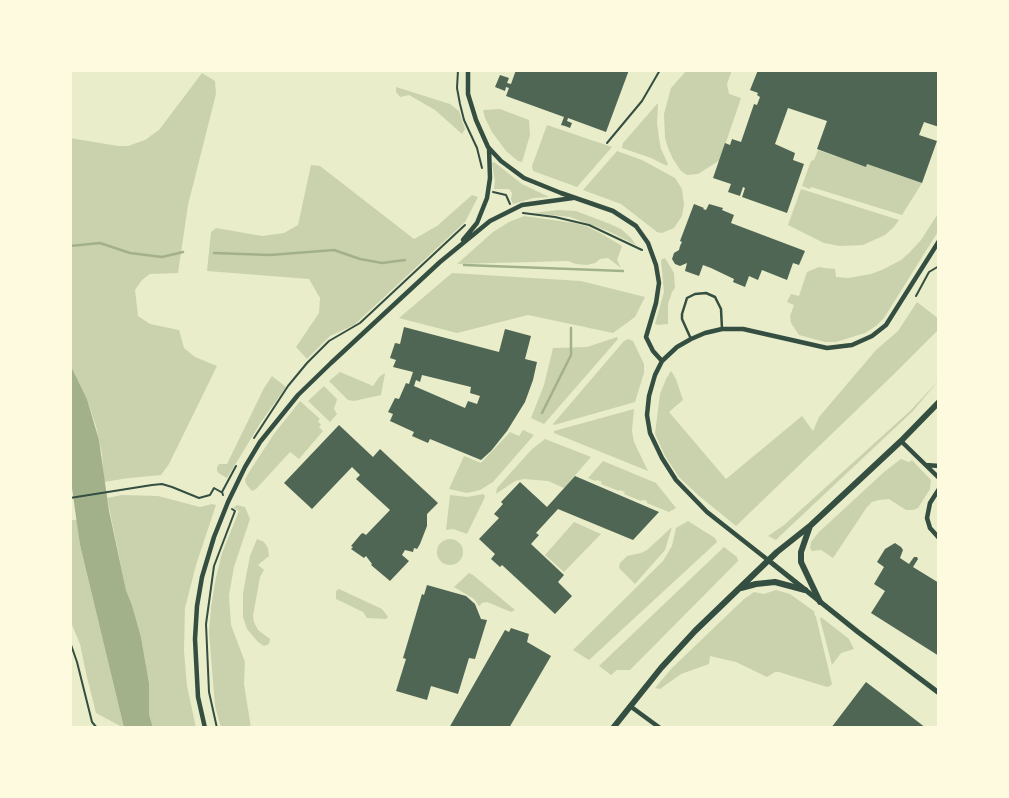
<!DOCTYPE html>
<html>
<head>
<meta charset="utf-8">
<style>
  body { margin:0 }
  #map { position:relative; width:1009px; height:798px; overflow:hidden; background:#e9edc9; font-family:Raleway,sans-serif }
  canvas { display:block }
  .frame { position:absolute; inset:0; border:72px solid #fefae0; pointer-events:none }
</style>
</head>
<body>
<div id="map">
<canvas width="1009" height="798"></canvas>
<div class="frame"></div>
</div>
<script>
const ctx = document.querySelector('canvas').getContext('2d');
ctx.lineJoin = 'round';
function fillPath(path, color) { ctx.fillStyle = color; ctx.fill(path, 'evenodd'); }
const poly = rows => new Path2D(rows.map(r => 'M' + r).join(''));
function strokePath(path, color, width, dash) { ctx.strokeStyle = color; ctx.lineWidth = width; ctx.lineCap = dash ? 'butt' : 'round'; ctx.setLineDash(dash || []); ctx.stroke(path); }
fillPath(poly([
  [687,70,732,70,727,84,729,94,741,98,720,160,698,174,687,175,681,171,673,159,668,148,665,138,664,114,671,88],
  [202,73,215,81,216,94,188,205,178,273,150,274,142,280,135,290,138,316,150,324,179,330,184,348,195,357,217,366,169,464,161,475,129,478,104,482,102,454,96,426,87,399,70,364,70,138,118,146,128,146,145,140,159,130],
  [396,87,450,104,459,111,465,129,462,134,435,110,409,95,400,97,396,92],
  [657,104,658,104,657,123,659,138,661,149,668,164,667,166,651,158,622,148,623,143],
  [500,109,529,120,530,135,522,162,518,161,506,151,492,132,485,118,483,110],
  [547,125,612,147,577,187,533,171,532,166],
  [818,150,865,166,867,164,922,183,902,215,811,187,810,189,802,186,811,161,814,160],
  [617,151,642,160,675,178,682,189,684,205,682,216,674,228,662,233,657,232,621,204,583,190],
  [494,162,522,184,549,197,534,198,513,204,511,199,512,193,509,189,494,189,495,181,492,163],
  [311,165,320,166,414,239,437,226,472,195,478,197,465,222,354,325,330,336,307,359,296,347,319,313,320,298,309,279,207,271,211,232,216,228,262,236,284,233,298,225],
  [801,189,899,220,894,227,885,235,863,245,840,246,824,243,788,225],
  [558,210,576,211,610,224,621,229,631,238,636,245,608,231,570,217,533,213],
  [939,212,939,230,884,318,876,326,865,333,836,342,825,342,799,335,791,323,790,316,794,305,787,302,791,294,799,296,807,272,819,267,825,268,835,269,836,277,848,278,871,274,884,269,901,260,909,253,921,240],
  [524,216,574,223,586,226,602,234,622,246,617,260,621,268,608,258,600,259,595,263,587,265,576,264,568,261,457,264,493,232,509,222],
  [665,258,674,273,675,288,672,292,668,304,668,324,658,325,655,324,664,292,661,260],
  [452,273,581,281,645,297,635,317,613,333,528,315,457,333,399,318],
  [917,302,939,319,939,329,892,376,736,526,698,495,679,477,665,456,655,434,660,394,666,379,671,371,676,379,683,400,669,412,726,479,802,416,813,431,819,417,876,350,898,331],
  [617,337,618,339,544,424,531,418,544,385,553,348,587,347],
  [628,339,633,341,644,364,644,373,635,402,554,425,553,424,624,341],
  [340,372,373,386,379,377,385,373,381,395,354,401,348,400,329,381],
  [272,376,286,387,261,422,227,478,220,474,217,471,217,467,219,464,227,464,264,388],
  [939,380,913,411,780,536,776,540,768,536,784,525,910,411],
  [324,386,337,399,334,409,337,414,330,422,308,401],
  [300,401,320,419,318,421,321,425,319,427,323,431,299,459,290,452,256,489,252,491,246,484,245,479,251,469,274,434],
  [634,409,632,431,634,442,648,471,554,433,554,431],
  [523,430,534,435,493,482,480,490,467,493,449,489,464,456,481,463,510,432,519,436],
  [545,439,591,457,564,488,548,481,524,479,515,481,496,494,497,488,531,450],
  [901,459,909,462,912,460,931,480,930,489,918,508,913,510,906,510,889,499,879,500,872,502,867,507,833,558,821,550,812,551,810,548,811,542,819,532,884,472],
  [603,461,656,483,676,508,669,512,647,503,647,501,643,500,641,501,624,494,625,492,620,490,619,491,601,484,602,482,597,480,595,481,588,478],
  [484,494,485,497,467,534,453,529,446,530,450,495,467,497],
  [122,495,158,496,200,507,212,504,216,505,196,565,185,608,184,651,187,686,196,728,153,728,149,714,149,683,141,637,132,605,126,590,107,498],
  [237,505,245,507,250,519,234,567,229,595,231,625,245,662,244,684,251,728,221,728,215,706,209,632,211,607,216,577,222,553,239,511,233,508],
  [70,520,77,520,80,545,124,728,96,713,86,673,80,644,70,620],
  [688,521,715,538,717,542,589,660,573,650,663,561,672,546,676,528],
  [574,522,601,534,564,572,545,555],
  [672,527,665,550,635,584,619,568,620,563,627,556,641,553,647,550],
  '437 552a13 13 0 1 1 26 0a13 13 0 1 1-26 0Z',
  [257,539,264,542,268,548,269,556,258,565,264,570,260,577,253,616,254,622,258,630,270,639,269,644,264,646,258,642,247,629,243,617,243,594,247,571,250,556],
  [724,547,737,557,738,561,630,670,617,670,611,675,599,666],
  [469,573,473,575,515,610,511,612,487,602,482,603,479,606,474,599,454,587],
  [339,589,382,609,388,617,386,619,367,618,363,612,336,599,336,591],
  [776,590,790,594,815,612,814,614,816,617,832,684,830,686,827,687,779,672,775,672,767,677,736,662,710,656,709,664,681,674,660,689,655,688,672,668,744,599,754,592,764,594],
  [821,617,849,639,854,649,841,653,832,665,820,619]
]), '#cad2ad');
fillPath(poly([
  [70,364,87,399,99,440,109,511,126,590,132,605,141,637,149,683,149,714,153,728,124,728,80,545,70,474]
]), '#a3b18a');
strokePath(poly([
  [70,246,100,243,130,253,162,257,183,252],
  [214,253,270,255,334,250,360,259,382,263,405,260],
  [464,265,623,271],
  [542,413,571,355,571,328]
]), '#a3b18a', 2.5);
fillPath(poly([
  [516,70,629,70,606,132,568,118,567,121,572,123,570,128,565,126,561,125,564,117,506,96,509,88,506,87,505,91,495,87,500,75,509,78,507,83,511,84],
  [758,70,939,70,939,127,924,122,919,135,937,141,922,183,867,164,866,167,817,149,827,121,788,108,775,144,795,153,793,160,804,164,787,213,742,197,745,188,743,187,740,196,728,192,731,184,713,178,725,143,730,145,732,139,741,142,754,104,757,105,760,97,757,95,758,93,750,90],
  [694,204,704,208,703,209,706,210,709,204,723,208,722,210,734,215,731,223,805,251,799,265,793,263,787,280,762,270,758,280,749,276,745,287,733,282,734,279,711,268,703,265,699,276,685,271,687,263,680,266,675,264,672,259,674,253,679,250,680,246,682,242,680,241],
  [404,327,499,352,505,329,531,336,525,359,537,362,533,380,525,402,507,431,491,451,481,460,430,439,428,443,412,436,414,432,390,421,393,414,388,412,395,398,399,399,406,383,409,384,413,372,393,367,396,360,390,358,395,343,400,344],
  [422,375,471,387,470,393,480,396,477,404,468,401,465,408,414,386,416,380,420,382],
  [339,425,373,457,380,449,438,503,427,514,427,526,420,544,417,549,414,548,413,552,405,550,402,555,409,561,390,581,371,565,372,564,366,556,364,558,351,549,353,547,351,546,361,534,363,533,366,535,390,510,356,479,360,475,352,467,312,509,284,483],
  [575,476,659,512,633,540,558,509,536,533,539,535,531,544,564,575,558,582,572,596,555,614,502,565,500,567,491,559,495,554,479,539,499,518,494,514,503,504,501,502,520,482,547,507],
  [895,543,901,547,903,550,900,558,909,564,914,557,917,557,918,559,913,567,939,583,939,656,871,613,885,591,874,584,884,567,877,562,885,549],
  [427,585,466,596,475,604,481,619,487,620,475,659,469,658,458,694,431,686,427,700,396,691,406,659,403,658,422,594,424,595],
  [511,628,529,634,527,642,551,656,509,728,449,728,505,630,509,632],
  [866,682,904,711,926,728,831,728]
]), '#4f6655');
strokePath(poly([
  [458,70,457,88,460,104,464,120,477,148,482,168],
  [607,143,642,101,660,70],
  [493,192,506,195,510,204],
  [523,213,555,217,589,225,642,250],
  [916,296,929,272,939,266],
  [254,438,288,386,307,363,329,341,360,323,465,225],
  [223,495,222,492,236,466],
  [70,498,152,485,162,484,172,487,199,498,210,495,214,488,221,492],
  [70,642,77,662,92,722,97,728],
  [217,728,209,692,206,624,214,566,235,511,232,509]
]), '#344e41', 2);
strokePath(poly([
  [691,339,682,319,682,314,687,298,695,294,706,293,715,297,721,309,722,329]
]), '#344e41', 2.5);
strokePath(poly([
  [468,70,468,94,476,120,488,147,501,161,524,178,561,193,613,211,636,226,648,243,656,265,659,283,656,303,646,337,653,351,662,361],
  [463,240,477,223,487,198,490,178,489,148],
  [901,441,939,478],
  [926,465,939,466],
  [939,489,930,503,927,518,930,528,939,538],
  [768,560,707,512,676,480,662,458,650,433,647,415,649,396,655,375,662,361,677,347,691,339,705,333,722,329,743,329,827,348,852,345,872,336,886,325,939,241],
  [630,706,660,728],
  [205,728,198,697,195,639,197,606,202,577,214,537,228,502,245,467,260,442,298,395,331,363,440,262,490,221,522,205,573,198]
]), '#344e41', 4.5);
strokePath(poly([
  [768,560,858,632,939,693]
]), '#344e41', 5);
strokePath(poly([
  [810,526,801,552,801,562,820,602],
  [741,588,756,584,775,582,805,590],
  [613,728,661,668,695,631,777,552,811,525,901,441,939,402]
]), '#344e41', 6);
</script>
</body>
</html>
